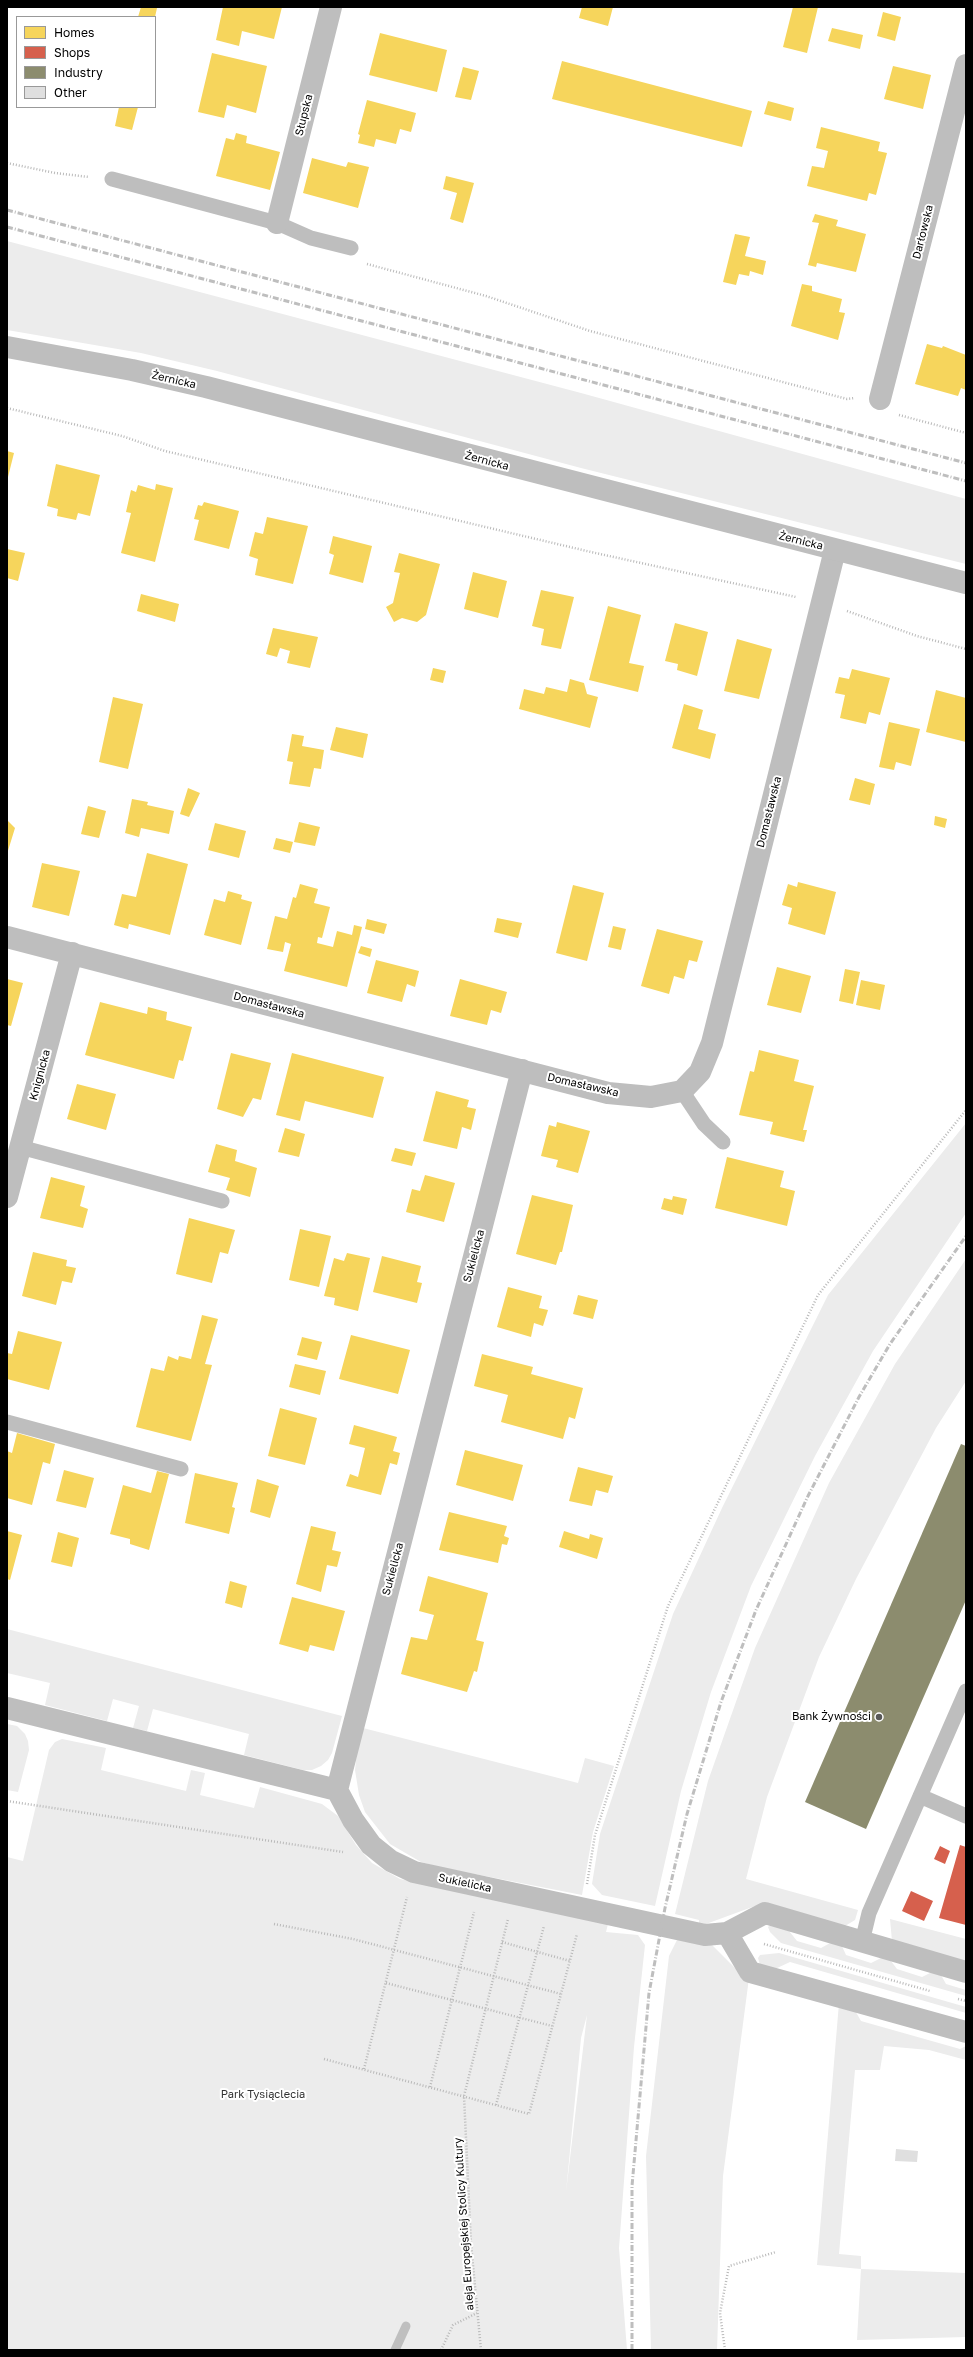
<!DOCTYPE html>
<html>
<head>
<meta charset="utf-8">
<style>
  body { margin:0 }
  #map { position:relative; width:973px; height:2357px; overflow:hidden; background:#fff; font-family:"Golos Text",sans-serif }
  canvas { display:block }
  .frame { position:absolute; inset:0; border:8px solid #000; pointer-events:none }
  .legend { position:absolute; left:16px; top:16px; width:140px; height:92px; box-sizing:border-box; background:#fff; border:1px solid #999; margin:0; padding:5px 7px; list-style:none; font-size:12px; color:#000 }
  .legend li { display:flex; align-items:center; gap:8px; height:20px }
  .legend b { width:20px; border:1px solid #999 }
</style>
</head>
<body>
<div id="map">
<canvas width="973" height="2357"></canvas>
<div class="frame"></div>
<ul class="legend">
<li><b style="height:11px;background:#f6d55c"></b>Homes</li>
<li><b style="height:11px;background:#d6604d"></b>Shops</li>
<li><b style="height:11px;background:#8c8c6e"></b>Industry</li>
<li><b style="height:11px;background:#dfdfdf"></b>Other</li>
</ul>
</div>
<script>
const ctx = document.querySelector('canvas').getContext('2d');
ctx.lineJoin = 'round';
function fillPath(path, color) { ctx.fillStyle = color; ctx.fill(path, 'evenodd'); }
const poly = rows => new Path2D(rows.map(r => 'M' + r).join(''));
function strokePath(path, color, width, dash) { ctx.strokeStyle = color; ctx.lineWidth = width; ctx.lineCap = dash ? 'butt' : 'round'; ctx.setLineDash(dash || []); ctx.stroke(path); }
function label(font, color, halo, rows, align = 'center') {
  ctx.font = font + ' "Golos Text",sans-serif'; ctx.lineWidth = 4; ctx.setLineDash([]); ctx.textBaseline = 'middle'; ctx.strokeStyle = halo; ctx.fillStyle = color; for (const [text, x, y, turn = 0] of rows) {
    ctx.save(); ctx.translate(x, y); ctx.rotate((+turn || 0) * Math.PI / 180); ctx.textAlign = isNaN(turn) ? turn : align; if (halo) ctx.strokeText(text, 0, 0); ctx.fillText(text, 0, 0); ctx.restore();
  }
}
fillPath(poly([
  [7,241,581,393,966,499,966,564,581,468,217,371,141,353,7,330],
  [966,1123,966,1213,873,1351,815,1456,751,1586,711,1692,681,1791,655,1906,602,1895,592,1884,600,1834,673,1614,722,1508,828,1295],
  [966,1259,966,1381,936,1428,856,1579,819,1657,767,1797,746,1879,858,1910,855,1920,845,1926,755,1906,706,1924,699,1924,699,1920,675,1914,708,1781,755,1648,829,1483,895,1364],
  [7,1629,342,1716,332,1753,328,1760,321,1766,312,1770,303,1770,244,1755,249,1734,153,1709,147,1731,133,1728,139,1706,113,1699,107,1721,45,1705,50,1683,7,1673],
  [7,1724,17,1726,25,1734,28,1741,29,1750,18,1792,7,1790],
  [363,1728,578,1783,585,1758,614,1766,593,1832,582,1895,439,1867,421,1862,390,1844,365,1812,359,1795,355,1770,357,1751],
  [62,1739,106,1748,101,1770,186,1791,191,1770,205,1773,200,1795,254,1808,260,1787,322,1804,338,1816,356,1845,372,1863,400,1879,608,1924,606,1932,638,1935,645,1945,634,2047,619,2248,627,2350,7,2350,7,1857,23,1861,49,1750,55,1742],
  [587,2015,566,2192,581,2038],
  [890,1919,966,1939,966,1962,892,1941],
  [771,1924,786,1927,797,1941,821,1948,832,1942,841,1944,846,1955,871,1963,883,1957,891,1961,897,1969,922,1977,932,1972,941,1975,946,1984,966,1990,966,1996,781,1943,770,1932,768,1927],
  [677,1940,711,1944,743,1976,749,1978,723,2176,717,2350,651,2350,646,2156,669,1956],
  [779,1953,966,2007,966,2013,790,1962,775,1969,760,1965,758,1958,760,1955],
  [839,2003,853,2007,861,2021,960,2049,966,2046,966,2060,929,2050,884,2046,880,2070,855,2070,839,2254,861,2256,861,2269,966,2273,966,2337,857,2340,861,2269,817,2265]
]), '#ececec');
fillPath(poly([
  [141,7,157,8,155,17,138,17],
  [223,7,282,7,274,39,242,31,239,46,216,40],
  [582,7,613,7,608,26,579,18],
  [793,7,818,7,807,53,783,47],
  [883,12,901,17,895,41,877,36],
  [832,28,863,35,860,49,828,41],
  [380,33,447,50,437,92,369,75],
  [212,53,267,66,256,113,227,105,224,118,198,112],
  [562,61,752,111,742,147,552,99],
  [893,66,931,75,923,109,884,99],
  [463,67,479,71,471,100,455,97],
  [367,100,416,113,411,132,400,129,396,144,376,139,374,147,358,143,360,135,358,134],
  [768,101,794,108,791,121,764,114],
  [119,107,138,107,132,130,115,126],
  [821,127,880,142,878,151,887,153,876,195,869,193,867,201,807,186,812,166,824,168,828,151,816,148],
  [236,133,247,136,246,143,280,152,270,190,216,176,226,138,234,140],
  [312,158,346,167,348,162,369,167,358,208,303,193],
  [446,176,474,183,463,223,450,219,457,193,443,189],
  [815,214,838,220,836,226,866,234,856,272,817,263,816,267,808,265,819,223,812,222],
  [735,234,750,237,745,256,766,261,763,275,750,271,749,276,739,274,736,285,723,282],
  [802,284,812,286,812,291,842,299,839,312,845,313,838,340,791,326],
  [927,344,942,348,943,346,966,355,966,390,961,388,958,396,915,384],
  [7,451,14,453,8,477,7,477],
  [56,464,100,475,90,516,78,513,76,520,57,516,58,509,47,506],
  [156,484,173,488,155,562,121,553,131,513,126,512,131,490,136,492,138,485,155,490],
  [204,502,239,511,229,549,194,540,199,520,194,519,198,505,202,506],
  [267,517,308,526,293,584,255,575,258,559,249,556,255,532,263,534],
  [333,536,372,546,363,583,329,574,334,555,329,553],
  [7,549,25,553,18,581,7,578],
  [399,553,440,564,426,615,417,622,402,618,394,622,386,607,393,603,400,573,394,572],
  [473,572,507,581,498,618,464,609],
  [541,590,574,597,561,649,541,645,544,629,532,626],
  [141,594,179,604,175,622,137,611],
  [608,606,641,615,629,663,644,666,638,692,589,680],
  [675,623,708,632,697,676,677,670,678,664,665,661],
  [273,628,318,637,310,668,287,663,290,651,280,648,277,657,266,654],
  [737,639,772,649,759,699,724,691],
  [433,668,446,671,443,683,430,680],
  [852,669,890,678,880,715,869,712,866,724,840,718,845,695,835,693,839,677,849,679],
  [570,679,584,683,587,694,598,697,590,728,519,709,524,689,544,694,546,687,567,692],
  [936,690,966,698,966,742,926,732],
  [113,697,143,704,128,769,99,762],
  [684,704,703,710,698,729,716,734,710,759,672,748],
  [889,722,920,729,911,766,896,762,894,770,879,767],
  [336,727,368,734,363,758,330,750],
  [292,734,304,736,302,746,324,750,321,769,314,768,310,787,289,784,293,762,287,761],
  [855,778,875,784,870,805,849,800],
  [188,788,200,793,189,817,180,814],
  [132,799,148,802,147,805,174,811,169,834,141,828,139,837,125,833],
  [88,806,106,811,99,838,81,834],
  [935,816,947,819,945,828,934,825],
  [7,820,15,828,7,854],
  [299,822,320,827,315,846,294,842],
  [215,823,246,831,239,858,208,850],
  [276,838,293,842,290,853,273,849],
  [147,853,188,864,170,935,129,924,128,929,114,925,122,894,136,897],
  [42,863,80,871,69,916,32,907],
  [798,882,836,892,825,935,788,924,792,908,782,905,788,884,797,887],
  [300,884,318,889,314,903,330,907,322,938,318,937,317,943,333,947,337,931,352,935,354,925,362,927,347,987,284,971,291,944,285,942,283,952,267,949,275,916,287,919,293,897,296,898],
  [573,885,604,893,587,961,556,953],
  [228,891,242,895,241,899,252,902,241,945,204,935,214,899,225,902],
  [497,918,522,923,518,938,494,932],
  [367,919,387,924,384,934,365,929],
  [613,926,626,929,621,950,608,947],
  [657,929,703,941,697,962,689,960,684,979,674,976,669,994,641,986],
  [361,946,372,949,370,957,358,953],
  [376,960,419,971,415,987,407,984,402,1002,367,993],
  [777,967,811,976,801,1013,767,1005],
  [845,969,860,972,853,1004,839,1001],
  [7,979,23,983,11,1026,7,1025],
  [460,979,507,992,501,1013,491,1010,487,1025,450,1016],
  [861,980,885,985,880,1010,856,1005],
  [100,1002,147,1014,148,1007,167,1012,166,1020,192,1027,183,1061,179,1060,174,1079,85,1055],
  [759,1050,799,1060,794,1081,814,1086,803,1130,807,1130,804,1142,770,1134,773,1122,739,1115,750,1071,754,1072],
  [231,1053,271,1063,261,1100,253,1098,243,1117,217,1109],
  [292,1053,384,1077,373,1118,305,1101,300,1121,276,1115],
  [77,1084,116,1094,106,1130,67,1119],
  [436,1091,469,1100,467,1107,476,1109,471,1130,462,1127,457,1149,423,1141],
  [557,1122,590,1131,578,1173,556,1167,558,1160,541,1156,549,1125,556,1127],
  [285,1128,305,1134,299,1157,278,1152],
  [216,1144,237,1150,235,1161,257,1168,250,1197,226,1190,230,1178,208,1172],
  [395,1148,416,1153,412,1166,391,1161],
  [727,1157,784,1171,780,1187,795,1191,787,1226,715,1208],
  [425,1175,455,1183,444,1222,406,1212,412,1189,420,1191],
  [51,1177,85,1186,80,1206,88,1209,83,1228,40,1218],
  [532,1195,573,1205,562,1252,560,1252,556,1265,516,1254],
  [673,1196,687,1199,683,1215,661,1209,664,1198,672,1200],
  [189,1218,235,1230,228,1254,220,1252,212,1283,176,1274],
  [300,1229,331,1236,319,1287,289,1280],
  [33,1252,67,1260,66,1266,76,1268,72,1283,62,1281,56,1305,22,1296],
  [347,1253,370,1258,358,1311,334,1305,335,1298,324,1296,334,1258,344,1261],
  [382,1256,421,1266,417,1282,422,1283,417,1303,373,1292],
  [508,1287,542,1296,539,1308,548,1310,543,1326,534,1323,531,1337,497,1327],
  [578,1295,598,1300,593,1319,573,1314],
  [202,1315,218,1319,205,1364,212,1365,191,1441,136,1427,151,1368,164,1371,168,1356,178,1360,179,1356,191,1359],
  [18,1331,62,1342,49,1390,7,1379,7,1353,12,1354],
  [351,1335,410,1350,398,1394,339,1379],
  [302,1337,322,1342,317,1360,297,1355],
  [482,1354,533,1367,531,1374,583,1388,575,1419,569,1417,563,1439,501,1422,508,1395,474,1386],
  [295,1364,326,1371,320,1395,289,1387],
  [280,1408,317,1418,305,1465,268,1456],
  [354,1425,397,1437,393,1451,400,1453,397,1465,390,1463,381,1495,346,1486,350,1474,358,1477,365,1448,349,1444],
  [17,1433,55,1444,50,1464,43,1462,32,1505,7,1498,7,1451,12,1453],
  [465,1450,523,1465,513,1501,456,1485],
  [578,1467,613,1476,608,1493,596,1490,592,1506,569,1501],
  [64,1470,94,1478,86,1508,56,1501],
  [157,1471,169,1474,149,1550,130,1544,130,1539,110,1534,123,1485,151,1493],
  [195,1473,238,1483,232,1507,235,1508,229,1534,185,1523],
  [257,1479,279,1486,270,1518,250,1512],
  [449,1512,507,1526,504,1536,509,1538,507,1545,502,1544,498,1563,439,1550],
  [311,1526,336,1532,332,1550,341,1552,337,1567,327,1565,321,1592,296,1584],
  [7,1531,22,1535,10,1580,7,1579],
  [564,1531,589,1539,590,1534,603,1538,597,1559,559,1547],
  [58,1532,79,1538,72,1567,51,1562],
  [428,1576,488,1593,476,1640,484,1642,477,1672,474,1671,467,1692,401,1674,411,1637,427,1640,434,1615,419,1611],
  [230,1581,247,1586,242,1608,225,1603],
  [292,1597,345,1611,334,1651,310,1645,308,1652,279,1644]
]), '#f6d55c');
fillPath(poly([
  [960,1845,966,1847,966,1925,939,1918],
  [940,1846,950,1851,945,1864,934,1859],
  [911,1891,933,1901,924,1921,902,1911]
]), '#d6604d');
fillPath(poly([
  [961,1444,966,1446,966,1600,866,1829,805,1802]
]), '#8c8c6e');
strokePath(poly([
  [395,2350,406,2326]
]), '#bfbfbf', 9);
fillPath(poly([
  [896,2149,918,2151,917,2162,895,2161]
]), '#dfdfdf');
strokePath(poly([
  [7,163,55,173,89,177],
  [367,264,486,296,590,331,847,399,855,398],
  [7,408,122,436,165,451,591,552,796,597],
  [899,415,966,433],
  [847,611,917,636,966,649],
  [7,1801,343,1852],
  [587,1884,595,1835,668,1606,818,1295,966,1110],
  [274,1924,353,1939,561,1994],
  [502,1942,570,1961],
  [764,1944,930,1991],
  [386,1983,552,2026],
  [958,1999,966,2001],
  [324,2059,529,2114,577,1934],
  [364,2069,407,1897],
  [430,2087,474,1912],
  [496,2105,544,1926],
  [441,2350,453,2325,477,2313],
  [481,2350,471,2244,464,2096,508,1919],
  [725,2350,720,2313,729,2266,776,2252]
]), '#b9b9b9', 2.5, [1, 2]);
strokePath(poly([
  [112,179,277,223,311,238,351,248],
  [682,1091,704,1124,723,1142],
  [20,1147,222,1201],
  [7,1422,181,1469],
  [920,1796,966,1816],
  [862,1942,869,1913,966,1691]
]), '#bebebe', 15);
strokePath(poly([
  [277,223,331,7],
  [880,399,966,65],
  [7,937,608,1093,651,1097,682,1091,700,1072,712,1043,835,550],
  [522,1070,337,1790,353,1820,371,1845,391,1861,414,1872,705,1935,727,1933,765,1913,966,1972],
  [7,1197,72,953],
  [7,1708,337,1790],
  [727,1933,750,1972,966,2032]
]), '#bebebe', 22);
strokePath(poly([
  [7,347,132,370,206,387,966,583]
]), '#bebebe', 22);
strokePath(poly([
  [7,210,966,463],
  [7,227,966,481],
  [632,2350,632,2186,649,1993,665,1908,687,1814,721,1702,756,1610,808,1496,859,1397,890,1344,966,1236]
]), '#bebebe', 3, [6, 2, 1, 2]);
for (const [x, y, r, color] of [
  [879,1717,4,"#595959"]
]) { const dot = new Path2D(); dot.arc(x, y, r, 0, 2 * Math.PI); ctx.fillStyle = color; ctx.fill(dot); strokePath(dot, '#fff', 1.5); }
label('11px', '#000', '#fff', [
  ["Słupska",304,115,-76],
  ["Darłowska",923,232,-76],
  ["Żernicka",174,380,13],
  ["Żernicka",487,461,15],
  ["Żernicka",801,541,14],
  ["Domasławska",769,812,-76],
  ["Domasławska",269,1005,15],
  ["Knignicka",40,1075,-75],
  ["Domasławska",583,1085,13],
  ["Sukielicka",474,1256,-75],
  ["Sukielicka",393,1569,-75],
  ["Sukielicka",465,1883,12],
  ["aleja Europejskiej Stolicy Kultury",464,2224,-94]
]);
label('11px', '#000', '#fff', [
  ["Bank Żywności",871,1717]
], 'right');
label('11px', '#333', '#fff', [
  ["Park Tysiąclecia",263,2095]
]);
</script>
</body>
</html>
